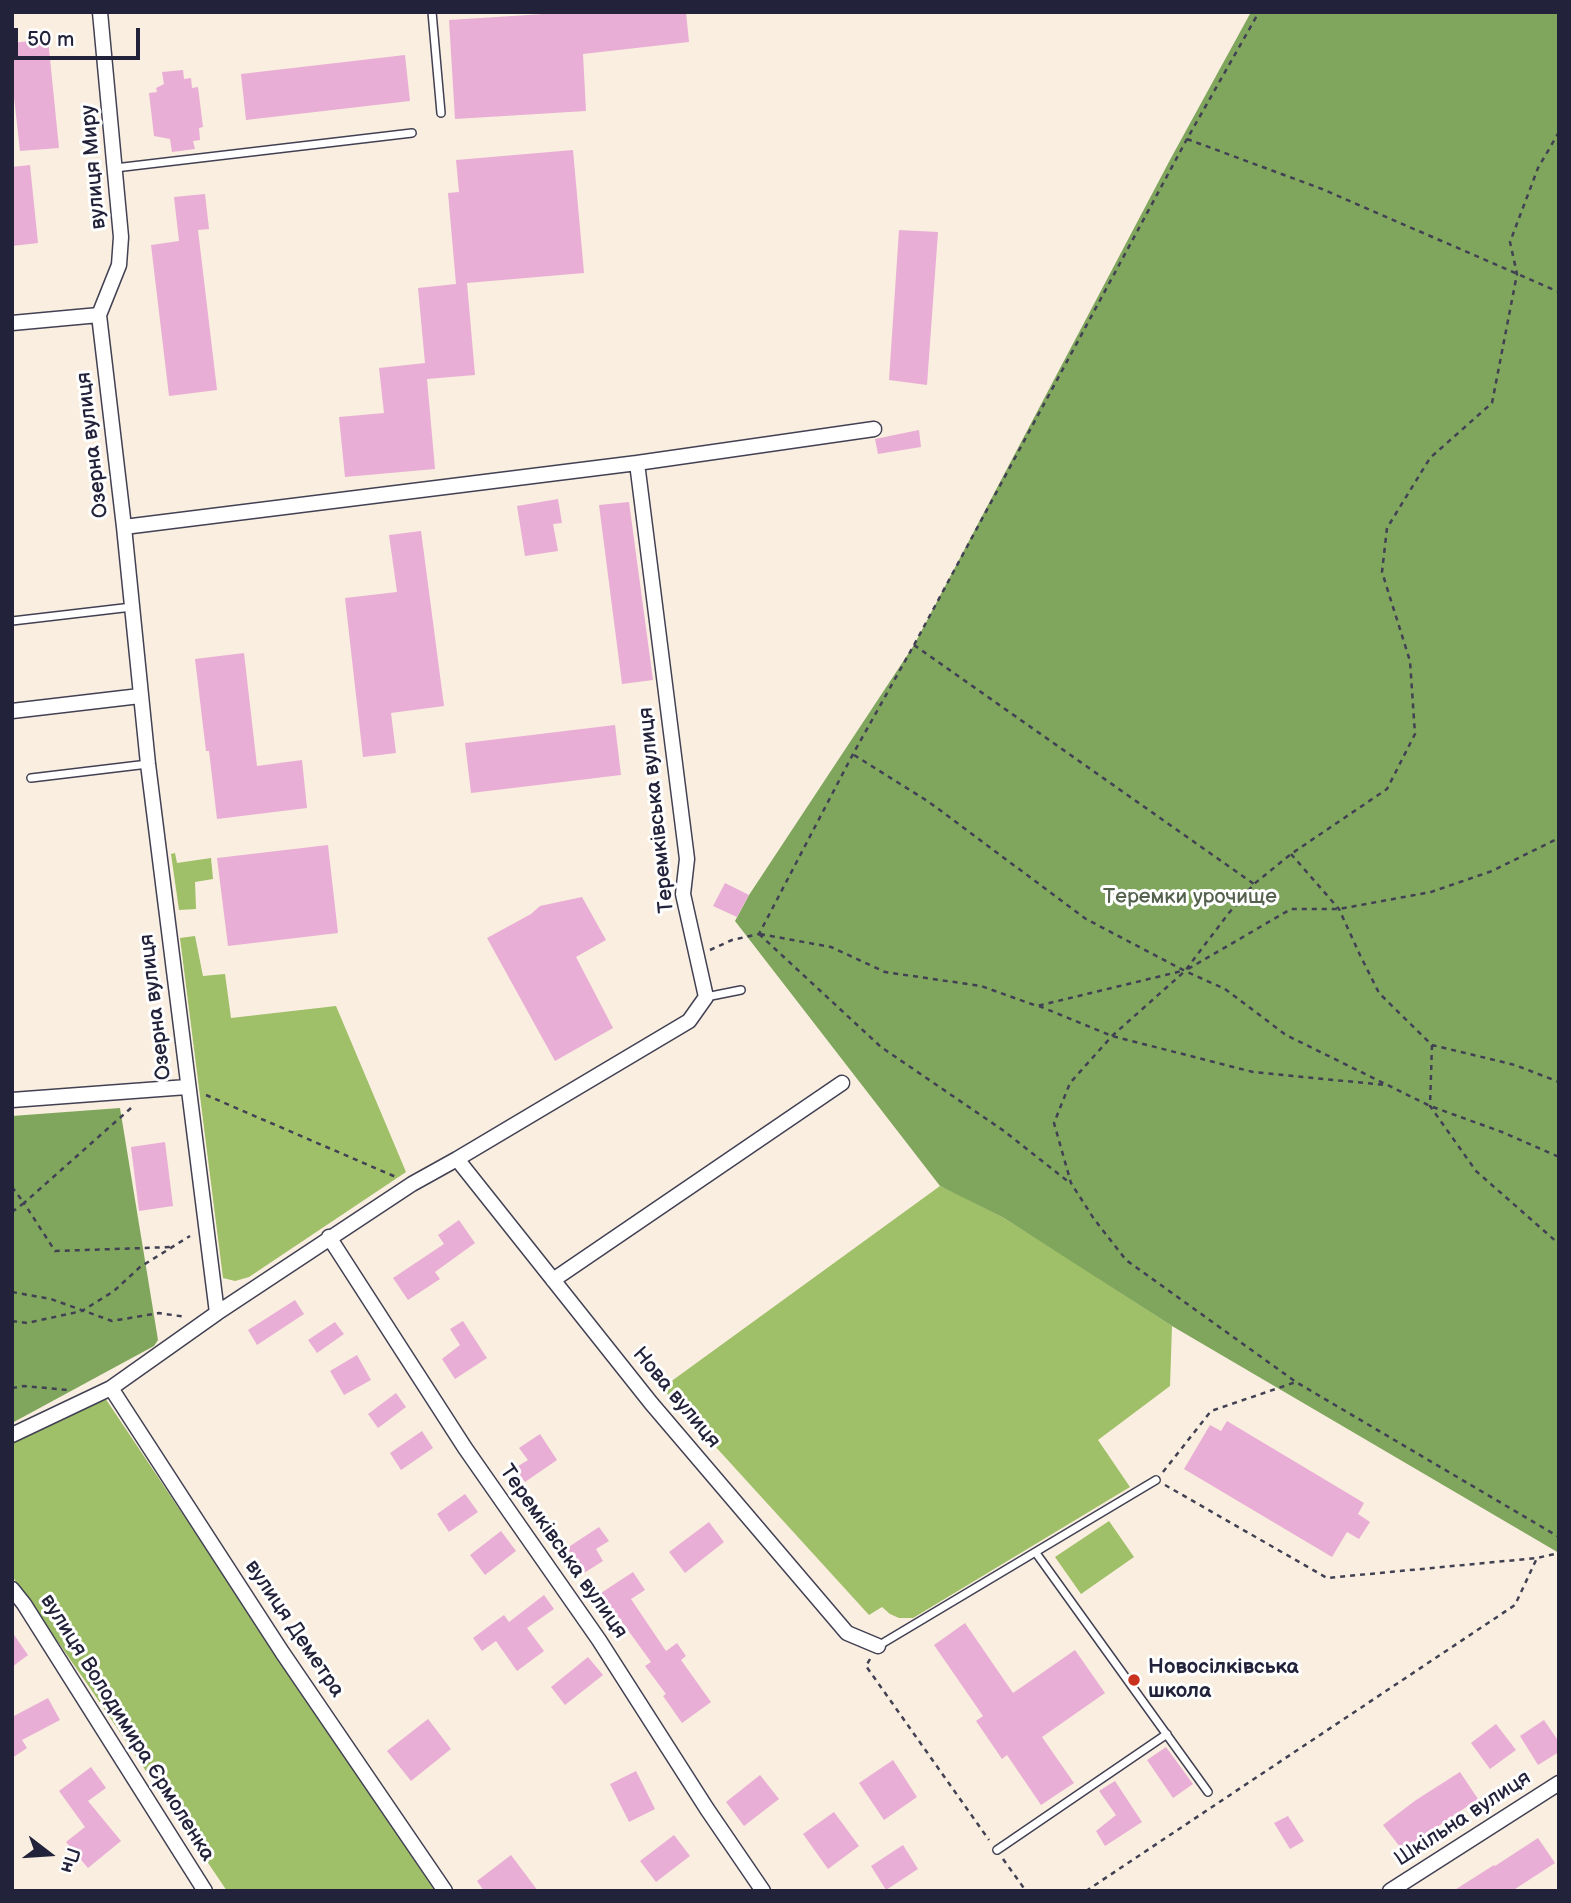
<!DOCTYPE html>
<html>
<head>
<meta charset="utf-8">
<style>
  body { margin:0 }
  #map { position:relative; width:1571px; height:1903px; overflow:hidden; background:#f9eedf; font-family:"Balsamiq Sans",sans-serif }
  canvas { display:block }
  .frame { position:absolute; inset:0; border:14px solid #22223b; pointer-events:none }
  .north { position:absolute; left:14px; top:1819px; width:70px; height:70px; -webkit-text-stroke:5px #fff; paint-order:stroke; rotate:107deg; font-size:19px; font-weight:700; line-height:28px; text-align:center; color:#22223b }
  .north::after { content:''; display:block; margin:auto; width:24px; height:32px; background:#22223b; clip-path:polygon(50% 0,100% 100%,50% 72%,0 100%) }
  .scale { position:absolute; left:14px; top:28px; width:126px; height:32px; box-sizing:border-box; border:4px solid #22223b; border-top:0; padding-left:9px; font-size:21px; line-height:24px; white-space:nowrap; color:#22223b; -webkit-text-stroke:5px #fff; paint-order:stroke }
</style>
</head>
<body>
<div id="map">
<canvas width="1571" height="1903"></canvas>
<div class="frame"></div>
<div class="north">Пн</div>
<div class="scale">50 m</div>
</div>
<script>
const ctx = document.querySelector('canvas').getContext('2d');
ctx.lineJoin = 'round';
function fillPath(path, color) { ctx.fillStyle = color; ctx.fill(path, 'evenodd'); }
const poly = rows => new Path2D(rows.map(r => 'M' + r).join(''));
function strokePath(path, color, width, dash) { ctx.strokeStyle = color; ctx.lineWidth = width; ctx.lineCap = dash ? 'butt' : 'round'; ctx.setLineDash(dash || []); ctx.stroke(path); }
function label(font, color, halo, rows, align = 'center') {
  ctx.font = font + ' "Balsamiq Sans",sans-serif'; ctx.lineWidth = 6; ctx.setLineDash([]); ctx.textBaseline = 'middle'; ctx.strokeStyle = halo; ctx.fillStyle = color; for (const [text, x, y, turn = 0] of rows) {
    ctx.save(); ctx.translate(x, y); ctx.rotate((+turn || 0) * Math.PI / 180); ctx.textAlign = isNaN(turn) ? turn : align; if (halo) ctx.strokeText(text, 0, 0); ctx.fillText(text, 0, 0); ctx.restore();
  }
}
fillPath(poly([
  [175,853,177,863,211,858,213,879,195,882,196,909,179,910,171,854],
  [195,936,203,976,225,974,231,1018,336,1006,406,1172,249,1277,235,1281,223,1278,180,938],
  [1003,1181,1024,1184,1043,1192,1061,1204,1075,1218,1087,1236,1094,1255,1098,1278,1172,1326,1170,1386,1098,1440,1130,1487,913,1618,899,1618,890,1614,882,1607,869,1615,662,1388,940,1186,953,1192,962,1187,982,1182],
  [1001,1189,1021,1193,1039,1200,1055,1211,1069,1224,1079,1241,1086,1259,1088,1271,1004,1218,963,1197,982,1190],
  [105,1398,435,1891,227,1891,90,1688,12,1576,12,1442],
  [1109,1521,1134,1557,1081,1594,1055,1557]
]), '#9fbf68');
fillPath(poly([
  [1251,12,1559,12,1559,1553,1172,1326,1004,1218,940,1186,735,921,749,895,914,645,1171,158],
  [120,1108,158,1340,154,1346,12,1423,12,1116]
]), '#7fa65c');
fillPath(poly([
  [575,12,686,12,689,42,583,54,586,111,455,119,449,20],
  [48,39,59,148,20,151,12,79,12,43],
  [405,55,410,101,246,120,241,74],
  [183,70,184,79,191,78,192,88,198,87,203,127,199,128,200,140,193,141,195,149,172,152,170,139,154,136,149,93,157,92,156,88,164,84,162,72],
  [573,150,584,273,467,283,475,375,427,379,435,469,345,477,339,417,384,413,379,368,425,363,418,288,456,284,448,193,459,192,456,160],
  [30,165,38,243,12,246,12,167],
  [205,194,209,229,198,230,217,390,169,396,151,245,179,241,174,197],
  [899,230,938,232,927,385,889,380],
  [919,430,921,447,878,454,875,439],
  [558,499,562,523,553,524,558,551,525,556,517,506],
  [629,502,653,680,622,684,599,505],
  [421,531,444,706,391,713,396,753,363,757,345,598,397,592,389,535],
  [244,653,257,766,302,760,307,808,217,819,209,751,206,751,195,659],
  [615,725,621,775,471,793,465,743],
  [328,845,338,933,228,946,217,858],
  [725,883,749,895,737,917,713,906],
  [582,897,606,940,576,957,613,1028,555,1061,487,938,531,914,540,906],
  [165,1142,173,1206,139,1211,131,1147],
  [459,1220,475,1243,435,1272,440,1279,408,1300,393,1278,444,1244,438,1235],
  [295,1300,304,1314,257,1345,248,1330],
  [463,1321,487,1358,455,1379,442,1359,460,1345,450,1329],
  [335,1322,344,1334,317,1353,308,1340],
  [357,1355,371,1380,344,1395,330,1371],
  [396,1393,406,1407,378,1428,368,1414],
  [1227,1421,1364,1503,1358,1514,1370,1522,1359,1539,1347,1532,1332,1557,1184,1469,1210,1425,1221,1431],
  [422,1431,433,1448,401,1470,390,1453],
  [540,1434,557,1460,525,1482,515,1468,528,1460,519,1448],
  [465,1494,478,1512,449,1532,437,1514],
  [709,1522,724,1542,685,1573,669,1552],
  [599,1527,609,1541,596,1549,603,1561,584,1573,567,1548],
  [501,1531,516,1551,485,1575,470,1555],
  [633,1572,645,1590,631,1599,666,1651,677,1643,686,1656,681,1660,711,1702,682,1723,663,1696,666,1694,645,1666,651,1662,601,1593],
  [544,1595,554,1609,527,1628,544,1651,517,1671,496,1641,482,1651,473,1638,504,1615,509,1622],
  [965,1623,1013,1693,1075,1650,1105,1693,1042,1737,1074,1783,1041,1805,1007,1755,1002,1759,976,1721,983,1716,934,1645],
  [12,1632,28,1655,12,1667],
  [588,1657,603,1675,565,1705,551,1687],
  [48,1698,60,1720,22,1740,27,1748,12,1758,12,1717],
  [428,1719,451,1749,411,1781,387,1751],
  [1544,1720,1559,1742,1559,1752,1538,1765,1520,1736],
  [1496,1724,1516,1750,1490,1769,1471,1743],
  [1166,1747,1193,1784,1173,1798,1147,1760],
  [893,1760,917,1797,884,1820,859,1783],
  [91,1767,106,1788,88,1801,121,1841,88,1868,66,1842,85,1827,59,1791],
  [636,1771,655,1809,629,1822,610,1784],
  [1460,1772,1478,1799,1437,1827,1440,1830,1407,1856,1383,1825,1416,1800],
  [760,1775,779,1799,744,1826,726,1802],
  [1115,1781,1142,1822,1105,1846,1096,1831,1116,1815,1099,1791],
  [834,1812,859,1846,828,1869,803,1834],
  [1288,1816,1304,1841,1290,1849,1274,1823],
  [674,1835,690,1856,656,1882,640,1861],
  [1538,1838,1555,1863,1512,1891,1453,1891,1494,1865,1495,1866],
  [903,1845,918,1869,886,1890,871,1866],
  [511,1855,538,1891,484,1891,477,1881]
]), '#e9aed5');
const service = poly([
  [432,12,441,113],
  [115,168,412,133],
  [12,621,132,607],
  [31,778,148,764],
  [706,997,741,990],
  [1036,1553,1208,1792],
  [878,1646,1156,1480],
  [997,1850,1167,1734]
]);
const minor = poly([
  [100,12,121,237,119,265,99,315,124,527,148,764,217,1313],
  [12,323,99,315],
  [124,527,637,463,874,429],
  [12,711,140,696],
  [12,1100,187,1087],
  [457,1159,651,1403,847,1633,878,1646],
  [329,1237,465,1448,599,1640,707,1809,763,1891],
  [553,1280,842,1083],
  [111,1388,282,1652,445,1891],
  [12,1435,111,1388,217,1313,412,1184,457,1159,689,1021,706,997,683,894,687,859,637,463],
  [12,1589,24,1604,205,1891],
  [1390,1891,1559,1783]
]);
strokePath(service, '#424154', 10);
strokePath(minor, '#424154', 17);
strokePath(poly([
  [1559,132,1538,168,1510,242,1517,274,1492,403,1430,458,1387,528,1382,572,1410,661,1415,734,1387,789,1291,854,1254,884,1228,914,1185,971,1112,1036,1070,1083,1054,1123,1071,1183,1094,1219,1126,1260,1296,1382,1559,1537],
  [1187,139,1322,189,1559,292],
  [914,645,1254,884],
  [854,755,929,802,1086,919,1185,971,1225,989,1286,1035,1430,1106,1502,1132,1559,1157],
  [1291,854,1339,909,1360,955,1379,993,1432,1045,1515,1065,1559,1082],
  [759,934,881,1047,1004,1131,1070,1183],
  [760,934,831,947,885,972,981,986,1037,1006,1182,971],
  [710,950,732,940,759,934,853,754,914,645,1187,139,1259,12],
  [1188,969,1291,909,1339,909,1431,892,1492,871,1559,838],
  [1039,1006,1112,1036,1253,1072,1385,1085],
  [1432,1045,1430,1106,1476,1171,1559,1244],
  [206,1095,396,1177],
  [131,1108,24,1203,55,1251,173,1247],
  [12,1187,24,1203,12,1212],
  [12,1292,51,1299,112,1321,159,1313,186,1317],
  [12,1321,27,1323,82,1311,114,1291,140,1267,190,1236],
  [12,1388,24,1386,68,1390],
  [1163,1472,1211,1411,1296,1382],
  [1165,1485,1327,1578,1537,1558,1559,1553],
  [870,1659,866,1666,989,1840],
  [1003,1859,1026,1891],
  [1086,1891,1515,1605,1537,1558]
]), '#424154', 2.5, [5, 5]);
strokePath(service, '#fff', 7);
strokePath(minor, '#fff', 14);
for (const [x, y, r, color] of [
  [1134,1680,7,"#c8321e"]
]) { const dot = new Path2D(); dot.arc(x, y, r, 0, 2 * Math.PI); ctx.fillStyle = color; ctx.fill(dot); strokePath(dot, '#fff', 2.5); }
label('21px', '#22223b', '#fff', [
  ["вулиця Миру",94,167,-95],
  ["Озерна вулиця",93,445,-97],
  ["Теремківська вулиця",657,810,-96],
  ["Озерна вулиця",156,1007,-97],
  ["Нова вулиця",676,1398,50],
  ["Теремківська вулиця",563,1552,55],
  ["вулиця Деметра",294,1629,56],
  ["вулиця Володимира Єрмоленка",127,1728,58],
  ["Шкільна вулиця",1463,1819,-33]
]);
label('21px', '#54614d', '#fff', [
  ["Теремки урочище",1190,898]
]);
label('bold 21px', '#22223b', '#fff', [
  ["Новосілківська",1148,1668],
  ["школа",1148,1692]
], 'left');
</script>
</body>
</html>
